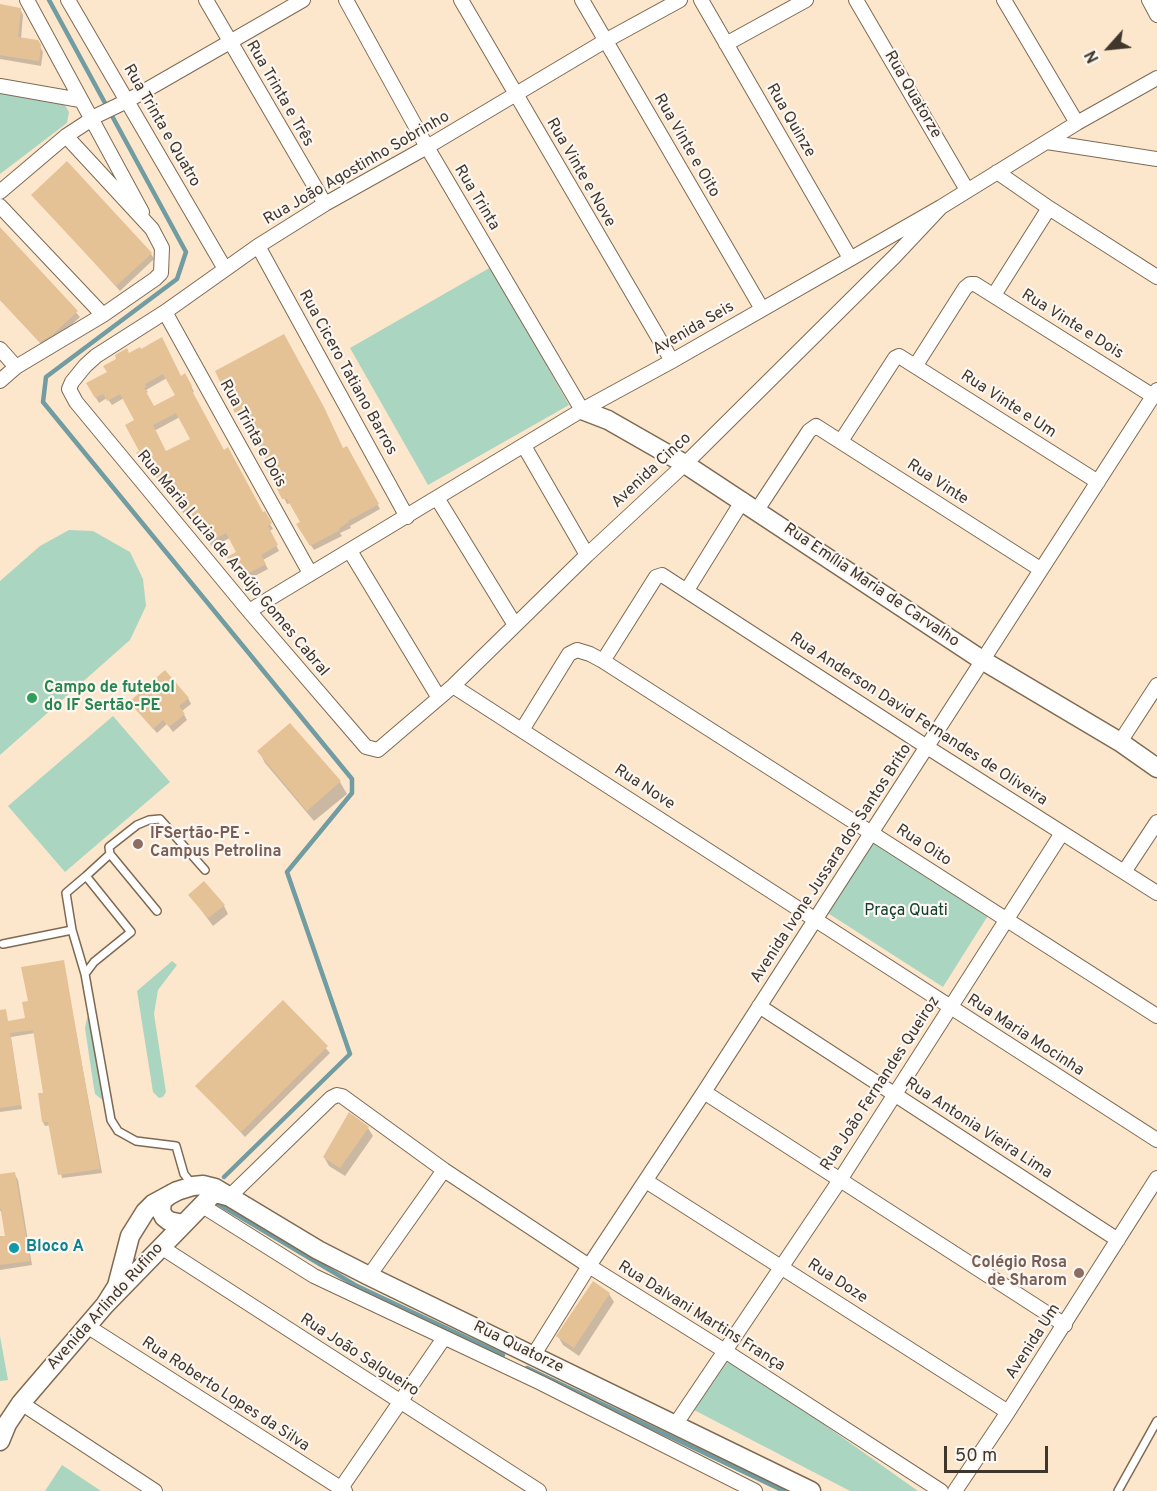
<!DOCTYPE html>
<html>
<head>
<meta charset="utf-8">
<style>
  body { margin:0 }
  #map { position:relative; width:1157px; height:1491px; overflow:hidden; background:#fde7cc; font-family:Overpass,sans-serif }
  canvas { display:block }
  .north { position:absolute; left:1079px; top:18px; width:60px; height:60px; -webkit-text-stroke:4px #fcf7f2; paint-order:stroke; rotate:243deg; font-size:16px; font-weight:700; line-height:24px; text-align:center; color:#40372c }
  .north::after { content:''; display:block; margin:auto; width:21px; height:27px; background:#40372c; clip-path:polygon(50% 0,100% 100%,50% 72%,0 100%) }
  .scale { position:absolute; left:944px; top:1446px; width:104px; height:27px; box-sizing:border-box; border:3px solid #40372c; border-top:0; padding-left:8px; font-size:18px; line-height:21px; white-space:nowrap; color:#40372c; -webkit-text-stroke:4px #fcf7f2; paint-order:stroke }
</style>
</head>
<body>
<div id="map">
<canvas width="1157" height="1491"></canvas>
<div class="north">N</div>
<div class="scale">50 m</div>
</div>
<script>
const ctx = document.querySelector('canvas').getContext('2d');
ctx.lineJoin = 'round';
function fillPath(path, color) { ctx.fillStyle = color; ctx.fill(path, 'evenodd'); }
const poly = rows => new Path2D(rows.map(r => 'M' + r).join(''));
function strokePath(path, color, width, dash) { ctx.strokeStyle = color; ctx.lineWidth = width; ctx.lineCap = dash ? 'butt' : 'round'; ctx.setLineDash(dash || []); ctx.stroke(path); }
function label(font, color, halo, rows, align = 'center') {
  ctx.font = font + ' Overpass,sans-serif'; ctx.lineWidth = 4.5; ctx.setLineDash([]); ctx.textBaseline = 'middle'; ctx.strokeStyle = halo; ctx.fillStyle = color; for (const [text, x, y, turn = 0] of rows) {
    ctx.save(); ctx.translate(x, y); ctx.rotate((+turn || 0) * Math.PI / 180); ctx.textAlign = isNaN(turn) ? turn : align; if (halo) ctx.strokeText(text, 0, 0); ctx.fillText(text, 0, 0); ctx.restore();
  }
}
fillPath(poly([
  [0,91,62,100,69,112,67,123,0,174],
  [491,267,569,405,428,485,350,348],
  [69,530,93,531,130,552,143,579,146,606,130,640,0,755,0,581,40,546],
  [113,716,170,782,65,872,8,806],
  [869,837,989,914,943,987,823,910],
  [172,961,177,965,158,990,154,1014,166,1092,163,1097,159,1098,153,1092,137,991],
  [91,1014,105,1102,95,1094,93,1082,85,1028,87,1018],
  [0,1336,8,1380,0,1381],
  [730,1358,918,1491,850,1491,694,1410],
  [62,1465,101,1491,45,1491]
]), '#aad5c1');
fillPath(poly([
  [0,6,20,9,23,15,21,39,37,41,43,52,41,66,0,59],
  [33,195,151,254,154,259,120,291],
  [0,229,80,317,55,340,44,347,0,300],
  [129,354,188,380,194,392,192,393,224,452,273,529,269,531,279,551,263,560,268,569,251,578,248,572,239,577,229,558,238,553,230,538,212,547,190,509,183,513,176,500,174,501,167,489,166,490,152,465,146,469,138,454,142,452,136,421,124,398,112,405,107,398,99,403,88,384,109,373],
  [167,378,177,396,154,408,146,393,148,392,146,390],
  [180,417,192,439,166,453,154,431],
  [217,372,343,450,347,448,380,509,350,526,351,528,340,533,342,536,314,550,298,525,302,522,291,503,287,504,284,498,268,460,244,415,239,417],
  [188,698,191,704,182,711,187,720,173,732,167,724,157,733,134,707],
  [290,726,340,782,347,794,314,821,265,763,259,751],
  [190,895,224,906,228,914,213,926],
  [63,961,102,1173,62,1178,50,1125,45,1126,43,1122,45,1094,35,1033,11,1037,22,1109,0,1112,0,1024,27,1019,29,1002],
  [283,1002,330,1053,245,1137,197,1086],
  [368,1128,373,1136,345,1176,329,1166,324,1157],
  [14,1173,18,1180,32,1265,0,1270,0,1238,7,1237,3,1211,0,1211,0,1175],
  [609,1294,614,1302,579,1356,563,1345,558,1336]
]), '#0003');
strokePath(poly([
  [49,0,186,252,177,279,46,377,43,402,352,779,352,793,287,872,350,1054,224,1177],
  [217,1203,355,1285,503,1355],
  [527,1368,784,1491]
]), '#709ca2', 4.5);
fillPath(poly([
  [0,4,21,8,18,37,38,40,41,45,39,61,0,55],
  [67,161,152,253,116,286,31,195],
  [0,227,78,311,52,335,40,342,0,300],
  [284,334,324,407,343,448,347,446,379,504,348,521,349,522,339,528,340,530,310,546,296,524,300,522,287,499,282,499,263,461,266,460,240,410,235,413,215,371],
  [162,337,181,376,185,373,192,386,190,387,224,450,228,447,263,512,265,511,272,523,268,526,278,545,261,555,266,564,247,574,244,567,235,572,227,557,236,552,226,533,208,543,186,505,178,509,172,495,170,496,163,485,161,486,148,461,142,464,136,453,139,451,125,425,134,420,120,394,107,401,103,394,95,398,86,383,107,372,103,366,116,359,115,355,127,348,129,353,140,347,141,349],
  [163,374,175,395,154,406,144,388,146,387,145,384],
  [176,413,190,439,166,451,153,425],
  [165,670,189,698,179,706,185,714,169,727,163,720,153,729,129,702],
  [290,723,341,781,307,811,257,751],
  [204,881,225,905,208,918,188,895],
  [64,960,100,1169,58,1175,48,1122,42,1122,38,1093,43,1093,33,1030,10,1033,21,1105,0,1108,0,1010,6,1009,8,1021,25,1018,22,1002,28,1001,21,967],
  [283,1000,328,1046,241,1132,195,1086],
  [349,1112,369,1127,340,1168,323,1157],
  [15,1172,30,1261,0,1265,0,1236,5,1236,0,1206,0,1174],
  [593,1281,610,1293,574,1348,556,1336]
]), '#e5c296');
const service = poly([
  [110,854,109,847,137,825,149,820,160,819,205,870],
  [86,876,110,854,157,911],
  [3,944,72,930],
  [85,974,94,962,131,932,86,876,66,893,72,930,85,974,111,1120,118,1131,136,1141,176,1146,184,1174,192,1184],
  [1118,1491,1157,1421]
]);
const minor = poly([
  [27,0,142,212],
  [68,0,225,269],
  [206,0,325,204],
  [346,0,427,147,582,410],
  [461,0,672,361],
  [582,0,762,309],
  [680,0,605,41,427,147,325,204,258,246,165,312,96,356,85,366,72,382,69,389,76,402,249,611,366,747,378,750,453,686,587,555,685,464,895,256,941,207],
  [701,0,850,258],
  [856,0,967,190],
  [1004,0,1077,123],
  [1149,0,1157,15],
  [726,44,806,0],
  [0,86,80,100],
  [1047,142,1157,159],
  [997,172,1049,208,1157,277],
  [0,192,66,136,98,115,127,101,303,0],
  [0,206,103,315],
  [258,246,407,517],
  [994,295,1049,208],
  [165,312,310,573],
  [0,349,16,367],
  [916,365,965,288,970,284,975,284,1153,396],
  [0,381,16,367,103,315,155,279,161,273,162,248,152,229,66,136],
  [841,441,895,358,899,356,1098,482],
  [524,446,587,555],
  [437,498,515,625],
  [757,510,809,431,816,426,1040,569],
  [350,551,439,698],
  [687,590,743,500],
  [249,611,582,410,672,361,941,207,1077,123,1157,78],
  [603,661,656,577,662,575,927,747,1157,893],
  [453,686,1157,1140],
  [522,730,569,654,577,650,590,654,603,661,1157,1016],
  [1120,742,1157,685],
  [1124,872,1157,822],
  [759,1006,1118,1240],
  [704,1092,1065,1325],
  [646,1181,1008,1412],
  [229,1197,331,1098,337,1095,342,1096,444,1170,589,1266,725,1351,941,1491],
  [201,1205,314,1276,541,1383,755,1491],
  [161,1247,539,1491],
  [369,1276,444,1170],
  [87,1326,345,1491],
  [533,1356,589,1266,704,1092,1157,390],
  [21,1403,155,1491],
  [675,1425,840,1180,1062,833],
  [339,1491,444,1338],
  [955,1491,1008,1412,1157,1178]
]);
const tertiary = poly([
  [582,410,608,420,685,464,982,660,1120,742,1157,768],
  [171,1194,162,1201,161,1211,164,1217,169,1221,183,1224],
  [105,1305,117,1286,130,1236,145,1212,153,1204,177,1191,193,1186,203,1185,215,1188,318,1250,369,1276,811,1491],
  [0,1441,7,1424,21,1403,105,1305,211,1196,216,1193,227,1196]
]);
strokePath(service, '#7e6a52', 10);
strokePath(minor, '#7e6a52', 16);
strokePath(tertiary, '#7e6a52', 21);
strokePath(service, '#fff', 7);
strokePath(minor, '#fff', 14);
strokePath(tertiary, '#fff', 18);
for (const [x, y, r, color] of [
  [32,698,6,"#2e9e5b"],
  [138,844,6,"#8d6e63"],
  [14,1248,6,"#0f9aa8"],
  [1079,1273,6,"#8d6e63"]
]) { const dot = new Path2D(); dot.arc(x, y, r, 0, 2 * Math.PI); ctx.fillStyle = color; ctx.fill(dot); strokePath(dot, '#fcf7f2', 2); }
label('16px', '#40372c', '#fcf7f2', [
  ["Rua Trinta e Três",279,94,60],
  ["Rua Quatorze",912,95,60],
  ["Rua Quinze",790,121,60],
  ["Rua Trinta e Quatro",161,126,60],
  ["Rua Vinte e Oito",686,146,60],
  ["Rua João Agostinho Sobrinho",357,169,-30],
  ["Rua Vinte e Nove",580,173,60],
  ["Rua Trinta",476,198,59],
  ["Rua Vinte e Dois",1072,325,32],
  ["Avenida Seis",694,329,-30],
  ["Rua Cicero Tatiano Barros",347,373,61],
  ["Rua Vinte e Um",1008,405,33],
  ["Rua Trinta e Dois",252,434,61],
  ["Avenida Cinco",652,471,-43],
  ["Rua Vinte",937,483,33],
  ["Rua Maria Luzia de Araújo Gomes Cabral",232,564,50],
  ["Rua Emília Maria de Carvalho",871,586,34],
  ["Rua Anderson David Fernandes de Oliveira",918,720,33],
  ["Rua Nove",644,788,33],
  ["Rua Oito",923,846,33],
  ["Avenida Ivone Jussara dos Santos Brito",832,864,-57],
  ["Rua Maria Mocinha",1025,1036,33],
  ["Rua João Fernandes Queiroz",881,1084,-57],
  ["Rua Antonia Vieira Lima",978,1129,33],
  ["Rua Doze",837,1282,33],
  ["Avenida Arlindo Rufino",106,1307,-48],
  ["Rua Dalvani Martins França",701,1317,32],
  ["Avenida Um",1034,1342,-57],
  ["Rua Quatorze",518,1348,26],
  ["Rua João Salgueiro",359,1356,33],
  ["Rua Roberto Lopes da Silva",225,1395,33]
]);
label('bold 16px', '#27864d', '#fcf7f2', [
  ["Campo de futebol",44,689],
  ["do IF Sertão-PE",44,707]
], 'left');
label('bold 16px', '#785e54', '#fcf7f2', [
  ["IFSertão-PE -",150,835],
  ["Campus Petrolina",150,853],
  ["Colégio Rosa",1067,1264,"right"],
  ["de Sharom",1067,1282,"right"]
], 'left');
label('16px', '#0f402e', '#fcf7f2', [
  ["Praça Quati",906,912]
]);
label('bold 16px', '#0d838f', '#fcf7f2', [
  ["Bloco A",26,1248]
], 'left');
</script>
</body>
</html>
